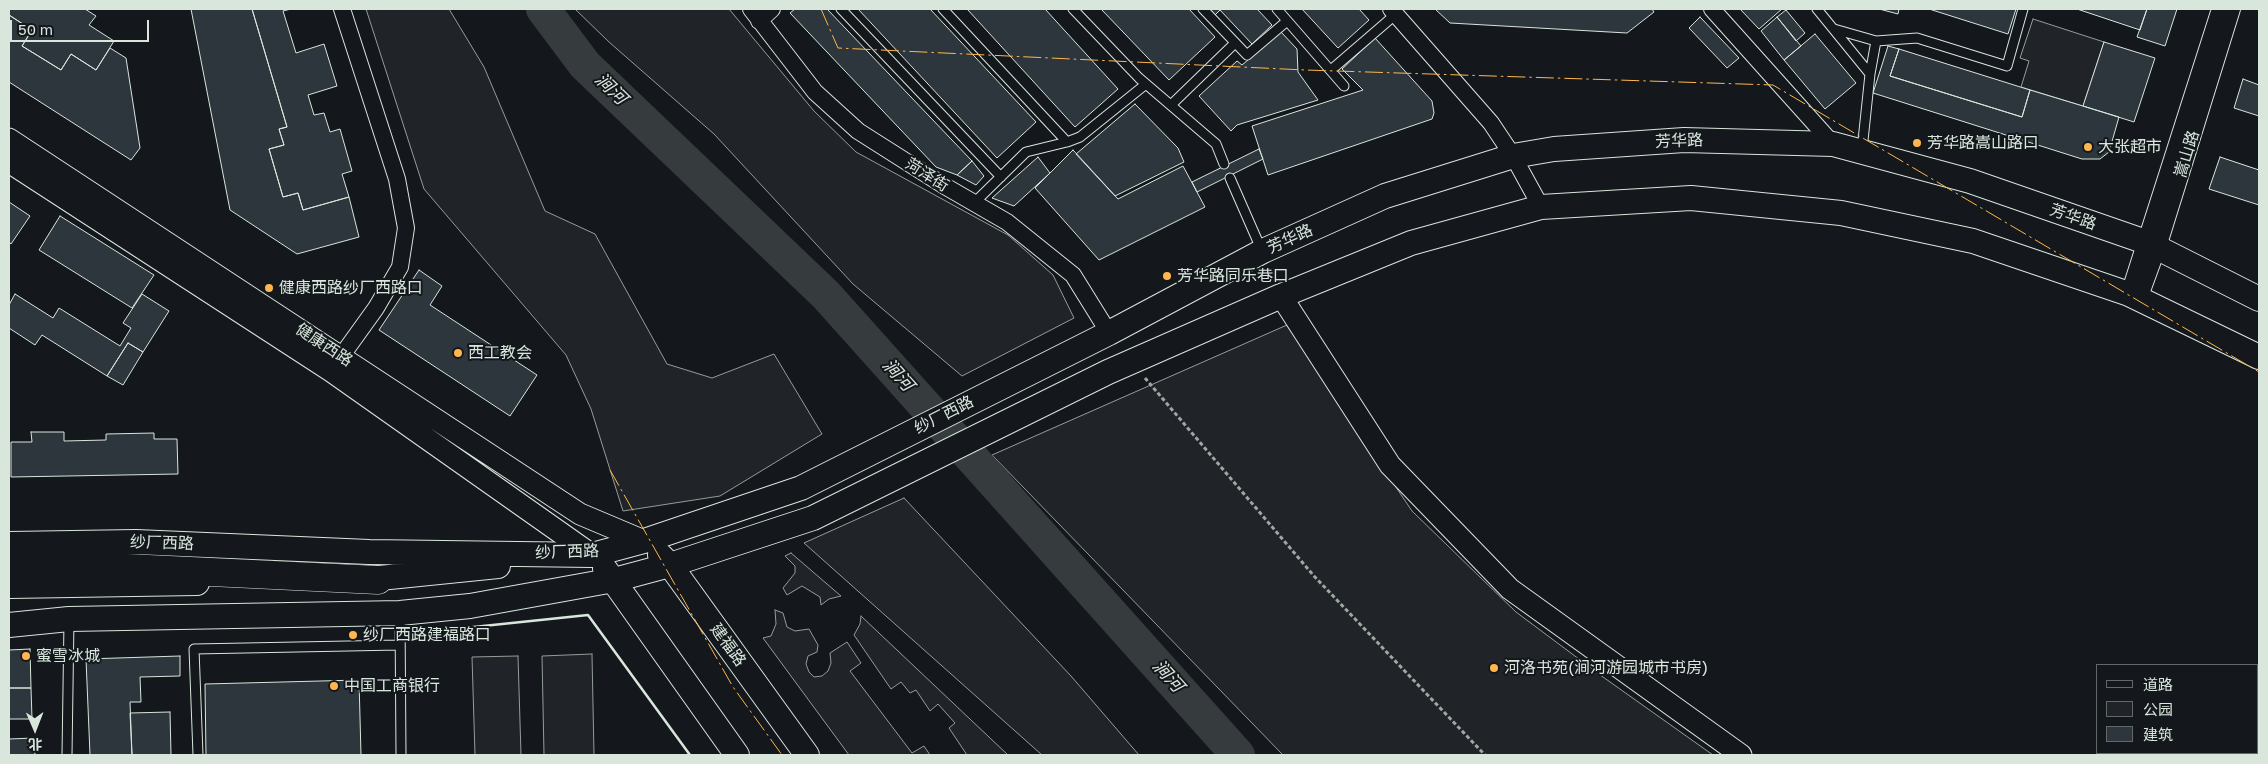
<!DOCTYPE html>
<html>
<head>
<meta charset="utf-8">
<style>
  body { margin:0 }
  #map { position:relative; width:2268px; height:764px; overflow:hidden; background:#14181c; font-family:"Golos Text","Noto Sans SC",sans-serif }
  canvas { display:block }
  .frame { position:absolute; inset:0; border:10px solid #d8e6dc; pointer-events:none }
  .legend { position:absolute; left:2096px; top:664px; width:162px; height:90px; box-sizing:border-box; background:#14181c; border:1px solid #626a69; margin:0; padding:6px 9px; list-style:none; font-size:15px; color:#d8e6dc }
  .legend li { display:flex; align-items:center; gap:10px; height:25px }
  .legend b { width:25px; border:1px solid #626a69 }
  .north { position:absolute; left:10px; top:704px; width:50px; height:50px; -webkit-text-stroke:4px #14181c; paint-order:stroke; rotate:179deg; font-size:14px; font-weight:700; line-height:20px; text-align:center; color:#d8e6dc }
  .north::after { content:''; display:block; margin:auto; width:18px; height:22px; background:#d8e6dc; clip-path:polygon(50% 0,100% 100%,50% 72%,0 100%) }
  .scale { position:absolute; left:10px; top:20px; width:139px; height:22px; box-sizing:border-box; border:2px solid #d8e6dc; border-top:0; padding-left:6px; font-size:15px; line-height:18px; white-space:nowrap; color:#d8e6dc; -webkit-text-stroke:4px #14181c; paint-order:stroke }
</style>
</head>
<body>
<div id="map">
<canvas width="2268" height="764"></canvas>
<div class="frame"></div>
<ul class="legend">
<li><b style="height:6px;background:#14181c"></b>道路</li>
<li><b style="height:14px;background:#202428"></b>公园</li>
<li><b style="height:14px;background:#2c363c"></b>建筑</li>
</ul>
<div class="north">北</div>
<div class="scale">50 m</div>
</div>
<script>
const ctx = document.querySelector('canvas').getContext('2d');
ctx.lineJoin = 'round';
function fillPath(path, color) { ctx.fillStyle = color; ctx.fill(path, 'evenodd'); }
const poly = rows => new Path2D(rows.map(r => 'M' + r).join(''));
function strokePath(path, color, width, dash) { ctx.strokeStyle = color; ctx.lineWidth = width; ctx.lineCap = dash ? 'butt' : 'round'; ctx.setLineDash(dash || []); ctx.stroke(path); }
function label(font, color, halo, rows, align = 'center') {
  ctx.font = font + ' "Golos Text","Noto Sans SC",sans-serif'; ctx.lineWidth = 4; ctx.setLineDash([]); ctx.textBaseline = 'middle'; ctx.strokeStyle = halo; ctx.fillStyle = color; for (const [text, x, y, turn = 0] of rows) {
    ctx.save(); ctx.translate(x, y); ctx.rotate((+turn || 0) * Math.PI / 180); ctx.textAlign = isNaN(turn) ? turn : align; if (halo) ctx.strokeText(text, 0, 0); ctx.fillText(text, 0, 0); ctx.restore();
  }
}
const green = poly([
  [366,9,449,9,484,67,545,211,595,234,667,364,712,378,774,354,822,434,720,496,623,511,591,409,566,355,424,189,366,9],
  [575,9,729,9,814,111,856,152,1008,235,1053,275,1074,318,962,376,853,284,714,134,609,42,575,9],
  [2033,19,2104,42,2083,106,2021,87,2029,61,2020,58,2033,19],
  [1287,325,1412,511,1516,612,1603,677,1713,755,1283,755,992,455,1287,325],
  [904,498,1071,676,1139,755,1042,755,804,543,904,498],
  [791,553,841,596,829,599,821,605,820,597,802,586,787,595,783,588,795,573,795,566,785,556,791,553],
  [775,610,783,613,787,627,795,631,809,629,818,645,817,652,808,656,806,664,809,672,814,677,822,676,828,671,831,663,830,653,847,642,861,663,850,671,912,753,924,746,930,755,849,755,763,638,771,636,776,624,775,610],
  [861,616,1008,755,967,755,949,728,955,723,938,704,930,711,916,690,910,693,901,682,891,689,854,635,860,624,861,616],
  [592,654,594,755,544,755,542,656,592,654],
  [518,656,521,755,475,755,472,657,518,656]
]);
fillPath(green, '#202428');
strokePath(green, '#939e99', 1);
strokePath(poly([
  [543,9,585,65,826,295,1238,755]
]), '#363b3e', 34);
const building = poly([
  [9,9,85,9,96,16,89,25,114,41,96,70,71,54,61,70,22,46,32,30,9,15,9,9],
  [191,9,252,9,287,127,279,129,284,145,269,149,283,197,298,193,303,210,349,197,359,237,297,254,230,210,191,9],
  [252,9,291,9,283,11,296,53,324,44,337,86,308,95,314,115,324,113,330,132,340,129,352,171,342,174,349,197,303,210,298,193,283,197,269,149,284,145,279,129,287,127,252,9],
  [795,9,827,9,972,161,957,175,936,167,790,13,795,9],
  [858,9,930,9,1036,122,997,158,858,9],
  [967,9,1045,9,1118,89,1075,127,967,9],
  [1101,9,1189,9,1215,37,1169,80,1101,9],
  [1209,9,1257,9,1272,25,1252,44,1220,10,1215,15,1209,9],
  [1302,9,1359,9,1369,20,1338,48,1302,9],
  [1435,9,1652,9,1654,12,1627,33,1450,23,1435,9],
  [1740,9,1782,9,1759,29,1740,9],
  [1879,9,1899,9,1898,14,1879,9],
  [1929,9,2016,9,2008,34,1929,9],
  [2077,9,2147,9,2140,30,2077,9],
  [2147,9,2177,9,2165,46,2137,37,2147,9],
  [1786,10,1805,33,1796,41,1777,17,1786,10],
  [9,15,32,30,22,46,61,70,71,54,96,70,110,48,126,58,140,148,131,160,9,82,9,15],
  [1700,17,1739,58,1727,68,1689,28,1700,17],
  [1777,17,1801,46,1784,60,1761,31,1777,17],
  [1281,32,1297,49,1298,72,1318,100,1237,125,1231,131,1199,96,1237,61,1242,65,1281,32],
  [1815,34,1856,83,1825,109,1784,60,1815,34],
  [1375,38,1432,101,1434,113,1432,119,1268,175,1252,126,1363,90,1342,69,1375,38],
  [2104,42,2155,58,2134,122,2083,106,2104,42],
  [1888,46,1899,49,1890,76,2022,117,2030,90,2119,117,2109,152,2100,159,2082,159,1873,93,1888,46],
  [1899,49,2030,90,2022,117,1890,76,1899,49],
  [2243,79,2259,85,2259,116,2234,108,2243,79],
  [1135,104,1178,148,1184,162,1115,196,1076,154,1135,104],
  [1259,149,1263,159,1197,192,1192,182,1259,149],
  [1073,150,1118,199,1183,166,1205,207,1099,260,1035,188,1073,150],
  [1038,157,1050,173,1014,206,992,198,1038,157],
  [2220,157,2259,170,2259,205,2209,189,2220,157],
  [972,161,984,176,976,185,957,175,972,161],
  [9,202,30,216,11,244,9,242,9,202],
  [60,216,154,275,132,308,39,250,60,216],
  [419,270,442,286,430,305,537,375,510,416,379,330,419,270],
  [15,294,53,318,59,308,120,346,131,328,123,323,142,294,169,311,143,352,128,343,107,376,42,335,35,345,9,328,9,305,15,294],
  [128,343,143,352,123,385,107,376,128,343],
  [31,432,64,432,64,441,106,440,106,434,154,433,154,439,177,439,178,474,11,477,11,442,32,442,31,432],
  [30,649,31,688,9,688,9,650,30,649],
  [180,656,180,676,140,677,141,702,130,702,132,755,90,755,86,659,180,656],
  [359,680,361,755,206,755,205,684,359,680],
  [9,688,31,688,32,719,9,719,9,688],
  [170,712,171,755,132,755,130,713,170,712],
  [34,738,35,755,9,755,9,739,34,738]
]);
fillPath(building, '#2c363c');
strokePath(building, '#d8e6dc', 1);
const service = poly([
  [841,9,1001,177],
  [943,9,1067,142],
  [1073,9,1139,78,1216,144,1224,164],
  [1203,9,1247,55,1287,21],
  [1277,9,1344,86],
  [1817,9,1870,74],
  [1834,29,1876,41,1917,38,2007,66,2023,9],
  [1331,70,1396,14],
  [1171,105,1235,43],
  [1862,150,1870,74,1876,41],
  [1230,178,1262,251],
  [974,203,1026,152,1067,142,1080,137,1146,84],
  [400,613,401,755],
  [67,755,69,620],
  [198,755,194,649,399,645]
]);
const minor = poly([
  [751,9,815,92,858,131,943,185,1007,222,1073,275,1109,333],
  [1391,9,1491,123,1513,156,1541,207],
  [1712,9,1833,144],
  [759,21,772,9],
  [2129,294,2220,9],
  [2139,299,2158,247,2232,9],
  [335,365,376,308,400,267,406,228,397,179,342,9]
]);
const tertiary = poly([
  [9,139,580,514,644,541],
  [9,162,331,371,592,555],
  [1281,296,1390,465,1510,589,1741,755]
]);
const secondary = poly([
  [9,544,136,542,369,552,592,555,644,541,801,488,1109,333,1263,251,1385,196,1513,156,1554,149,1684,140,1833,144,1970,181,2146,242,2259,299],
  [660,555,670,565,807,755],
  [605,569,737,755],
  [360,580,498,566],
  [9,586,197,583],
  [9,625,69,619,400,613,470,606,614,580,670,565,813,518,1108,372,1281,296,1411,243,1541,207,1691,198,1841,213,1973,241,2129,294,2259,357]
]);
const trunk = poly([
  [9,565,64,565,378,580]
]);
strokePath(service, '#d8e6dc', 11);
strokePath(minor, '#d8e6dc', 18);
strokePath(tertiary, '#d8e6dc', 23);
strokePath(secondary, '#d8e6dc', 26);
strokePath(trunk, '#d8e6dc', 29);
strokePath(poly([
  [1145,378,1314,576,1485,755]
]), '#9da8a2', 3, [4, 2.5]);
strokePath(service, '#14181c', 9);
strokePath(minor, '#14181c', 16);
strokePath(tertiary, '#14181c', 21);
strokePath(secondary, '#14181c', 24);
strokePath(trunk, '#14181c', 28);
strokePath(poly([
  [445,630,588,615,690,755]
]), '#d8e6dc', 2.5);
strokePath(poly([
  [821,9,838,48,1305,70,1773,85,2259,372],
  [610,470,733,687,782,755]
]), '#ffb74d', 1, [18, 4, 2.5, 4]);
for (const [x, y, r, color] of [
  [1917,143,5,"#ffb74d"],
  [2088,147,5,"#ffb74d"],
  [1167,276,5,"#ffb74d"],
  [269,288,5,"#ffb74d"],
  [458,353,5,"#ffb74d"],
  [353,635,5,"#ffb74d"],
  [26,656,5,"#ffb74d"],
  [1494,668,5,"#ffb74d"],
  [334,686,5,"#ffb74d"]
]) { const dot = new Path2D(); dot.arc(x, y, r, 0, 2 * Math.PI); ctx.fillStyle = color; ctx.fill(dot); strokePath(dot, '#14181c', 2); }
label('16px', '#d8e6dc', '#14181c', [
  ["芳华路",1679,141,-2],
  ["嵩山路",2187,154,-73],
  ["菏泽街",927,175,32],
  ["芳华路",2073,217,19],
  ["芳华路",1290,239,-24],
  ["健康西路",324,345,33],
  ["纱厂西路",944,415,-27],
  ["纱厂西路",162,543,2],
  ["纱厂西路",567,552,-2],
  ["建福路",728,645,54]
]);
label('16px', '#d8e6dc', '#14181c', [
  ["芳华路嵩山路口",1927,143],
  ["大张超市",2098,147],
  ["芳华路同乐巷口",1177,276],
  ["健康西路纱厂西路口",279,288],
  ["西工教会",468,353],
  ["纱厂西路建福路口",363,635],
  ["蜜雪冰城",36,656],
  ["河洛书苑(涧河游园城市书房)",1504,668],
  ["中国工商银行",344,686]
], 'left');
label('italic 18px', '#d8e6dc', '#14181c', [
  ["涧河",611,89,44],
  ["涧河",898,375,48],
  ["涧河",1168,676,48]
]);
</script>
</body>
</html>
